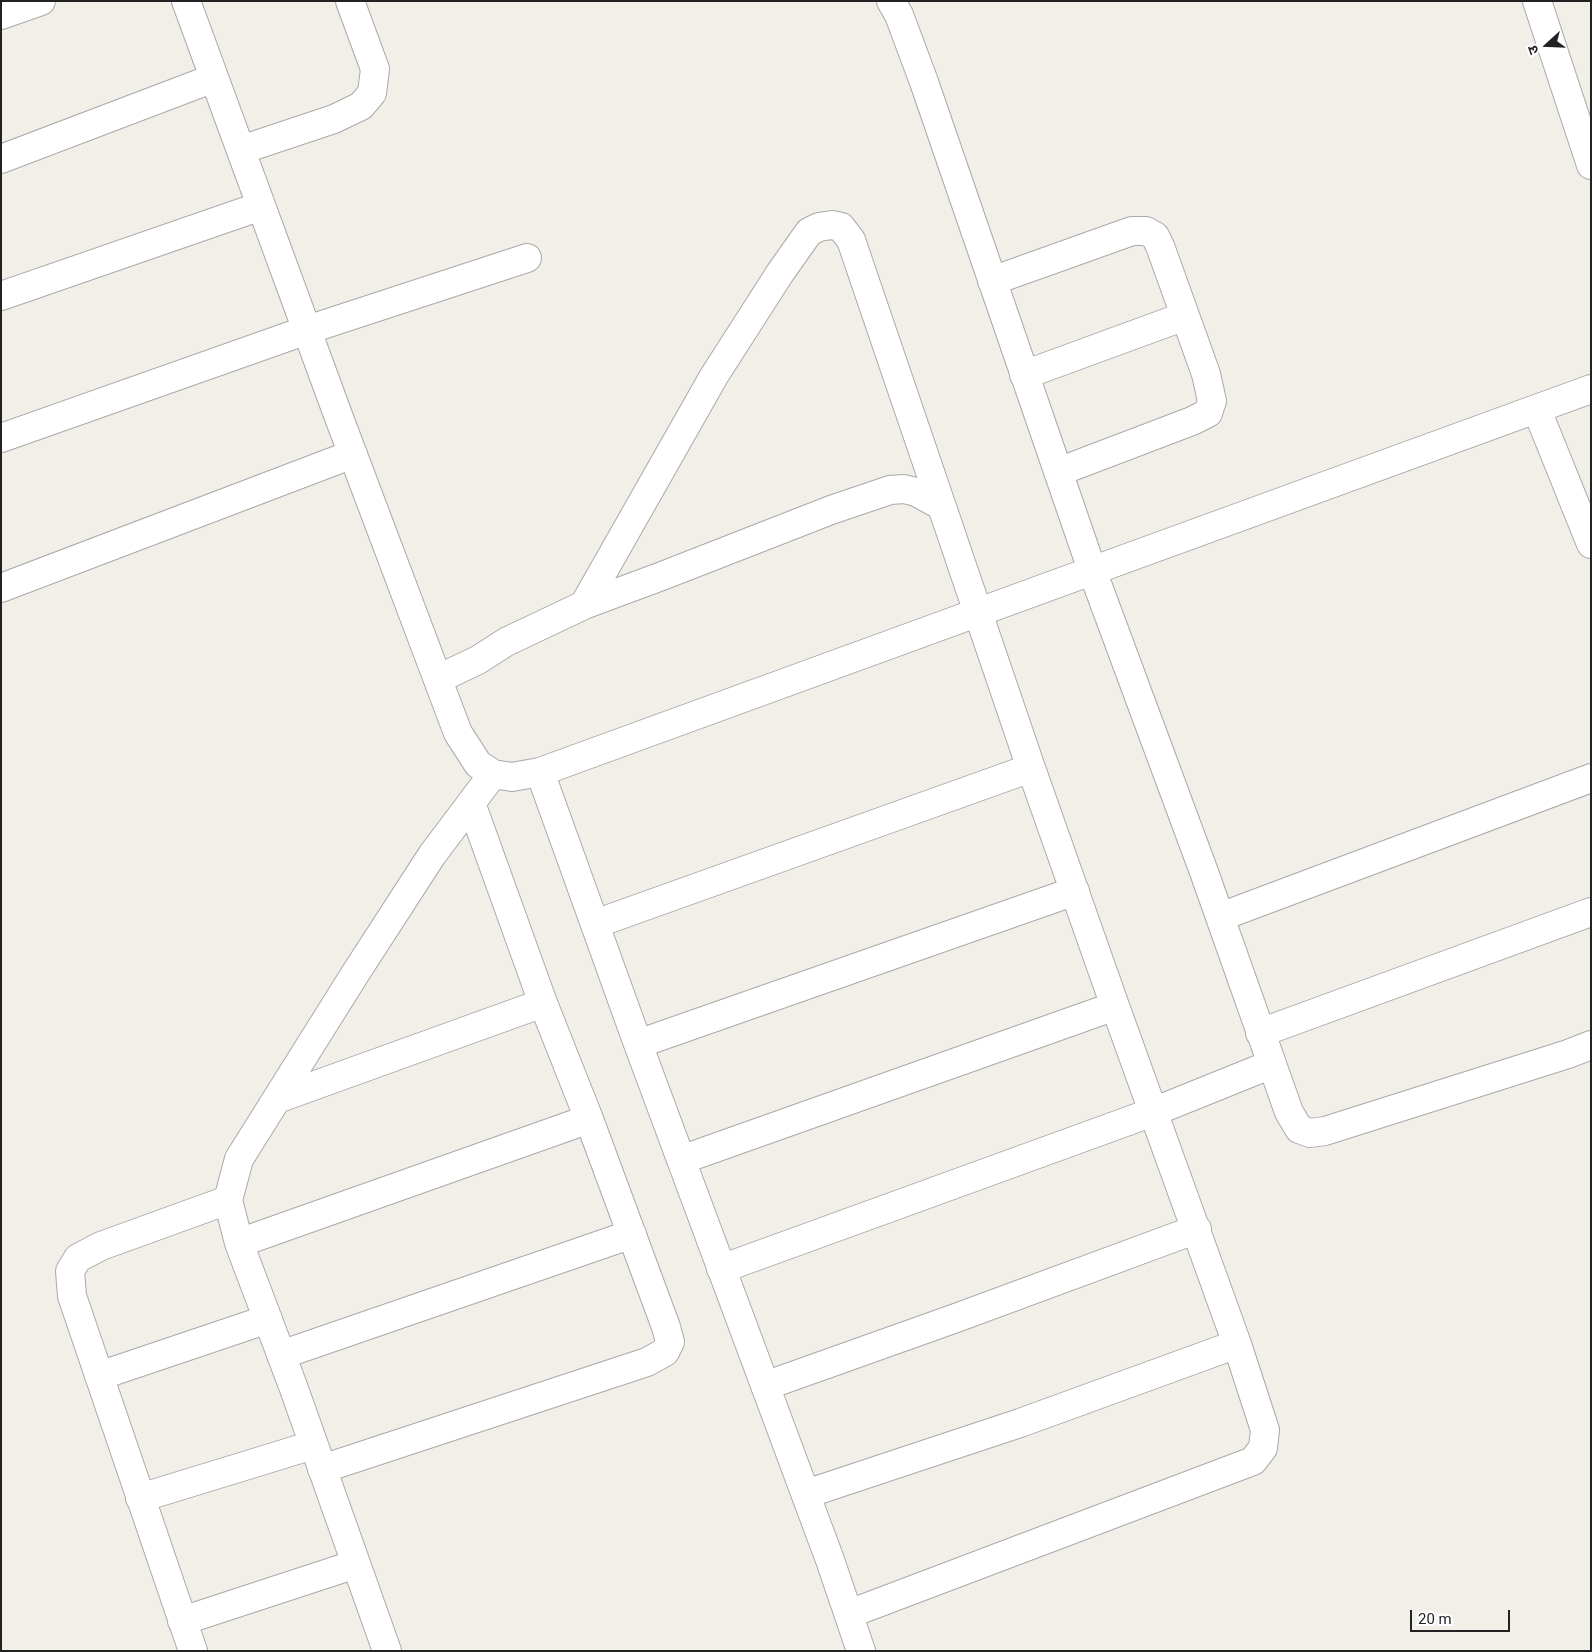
<!DOCTYPE html>
<html>
<head>
<meta charset="utf-8">
<style>
  body { margin:0 }
  #map { position:relative; width:1592px; height:1652px; overflow:hidden; background:#f2efe9; font-family:Roboto,"Noto Sans Devanagari",sans-serif }
  canvas { display:block }
  .frame { position:absolute; inset:0; border:2px solid #222; pointer-events:none }
  .north { position:absolute; left:1522px; top:20px; width:50px; height:50px; -webkit-text-stroke:4px #fff; paint-order:stroke; rotate:250deg; font-size:14px; font-weight:700; line-height:20px; text-align:center; color:#222 }
  .north::after { content:''; display:block; margin:auto; width:18px; height:22px; background:#222; clip-path:polygon(50% 0,100% 100%,50% 72%,0 100%) }
  .scale { position:absolute; left:1410px; top:1610px; width:100px; height:22px; box-sizing:border-box; border:2px solid #222; border-top:0; padding-left:6px; font-size:15px; line-height:18px; white-space:nowrap; color:#222; -webkit-text-stroke:4px #fff; paint-order:stroke }
</style>
</head>
<body>
<div id="map">
<canvas width="1592" height="1652"></canvas>
<div class="frame"></div>
<div class="north">उ</div>
<div class="scale">20 m</div>
</div>
<script>
const ctx = document.querySelector('canvas').getContext('2d');
ctx.lineJoin = 'round';
const poly = rows => new Path2D(rows.map(r => 'M' + r).join(''));
function strokePath(path, color, width, dash) { ctx.strokeStyle = color; ctx.lineWidth = width; ctx.lineCap = dash ? 'butt' : 'round'; ctx.setLineDash(dash || []); ctx.stroke(path); }
const minor = poly([
  [186,1,338,415,458,733,478,764,493,774,512,777,540,772,1591,389],
  [891,1,899,15,924,82,1092,570,1204,872,1289,1112,1299,1129,1310,1133,1325,1131,1568,1054,1591,1045],
  [1537,1,1591,165],
  [1,15,41,1],
  [241,150,334,119,361,106,372,93,375,69,350,1],
  [1,159,214,78],
  [992,281,1132,231,1146,231,1155,236,1160,246,1206,374,1212,401,1208,413,1192,421,1058,472],
  [1,296,261,206],
  [1024,375,1185,316],
  [1537,410,1591,544],
  [1,438,307,330,527,258],
  [1,588,353,454],
  [584,605,714,376,780,273,809,232,819,227,832,225,841,227,851,240,1031,768,1115,1006,1237,1344,1265,1430,1263,1448,1253,1461,849,1614],
  [438,679,478,660,506,642,584,605,662,576,831,510,890,490,904,489,916,492,940,505],
  [540,772,638,1044,830,1560,861,1651],
  [1220,917,1591,778],
  [595,924,1031,768],
  [1260,1033,1591,912],
  [638,1044,1075,891],
  [277,1099,543,1003],
  [681,1160,1115,1006],
  [239,1243,589,1119],
  [721,1269,1153,1112,1272,1064],
  [281,1355,632,1234],
  [99,1376,268,1319],
  [765,1386,956,1318,1197,1229],
  [322,1469,647,1362,665,1352,670,1342,666,1327,589,1119,543,1003,471,803],
  [806,1494,1020,1423,1237,1344],
  [140,1498,313,1445],
  [182,1621,356,1564],
  [193,1651,72,1296,70,1271,78,1258,101,1246,228,1200],
  [387,1651,293,1386,239,1243,228,1200,239,1159,355,974,432,855,493,774]
]);
strokePath(minor, '#a9a9a9', 30);
strokePath(minor, '#fff', 28);
</script>
</body>
</html>
